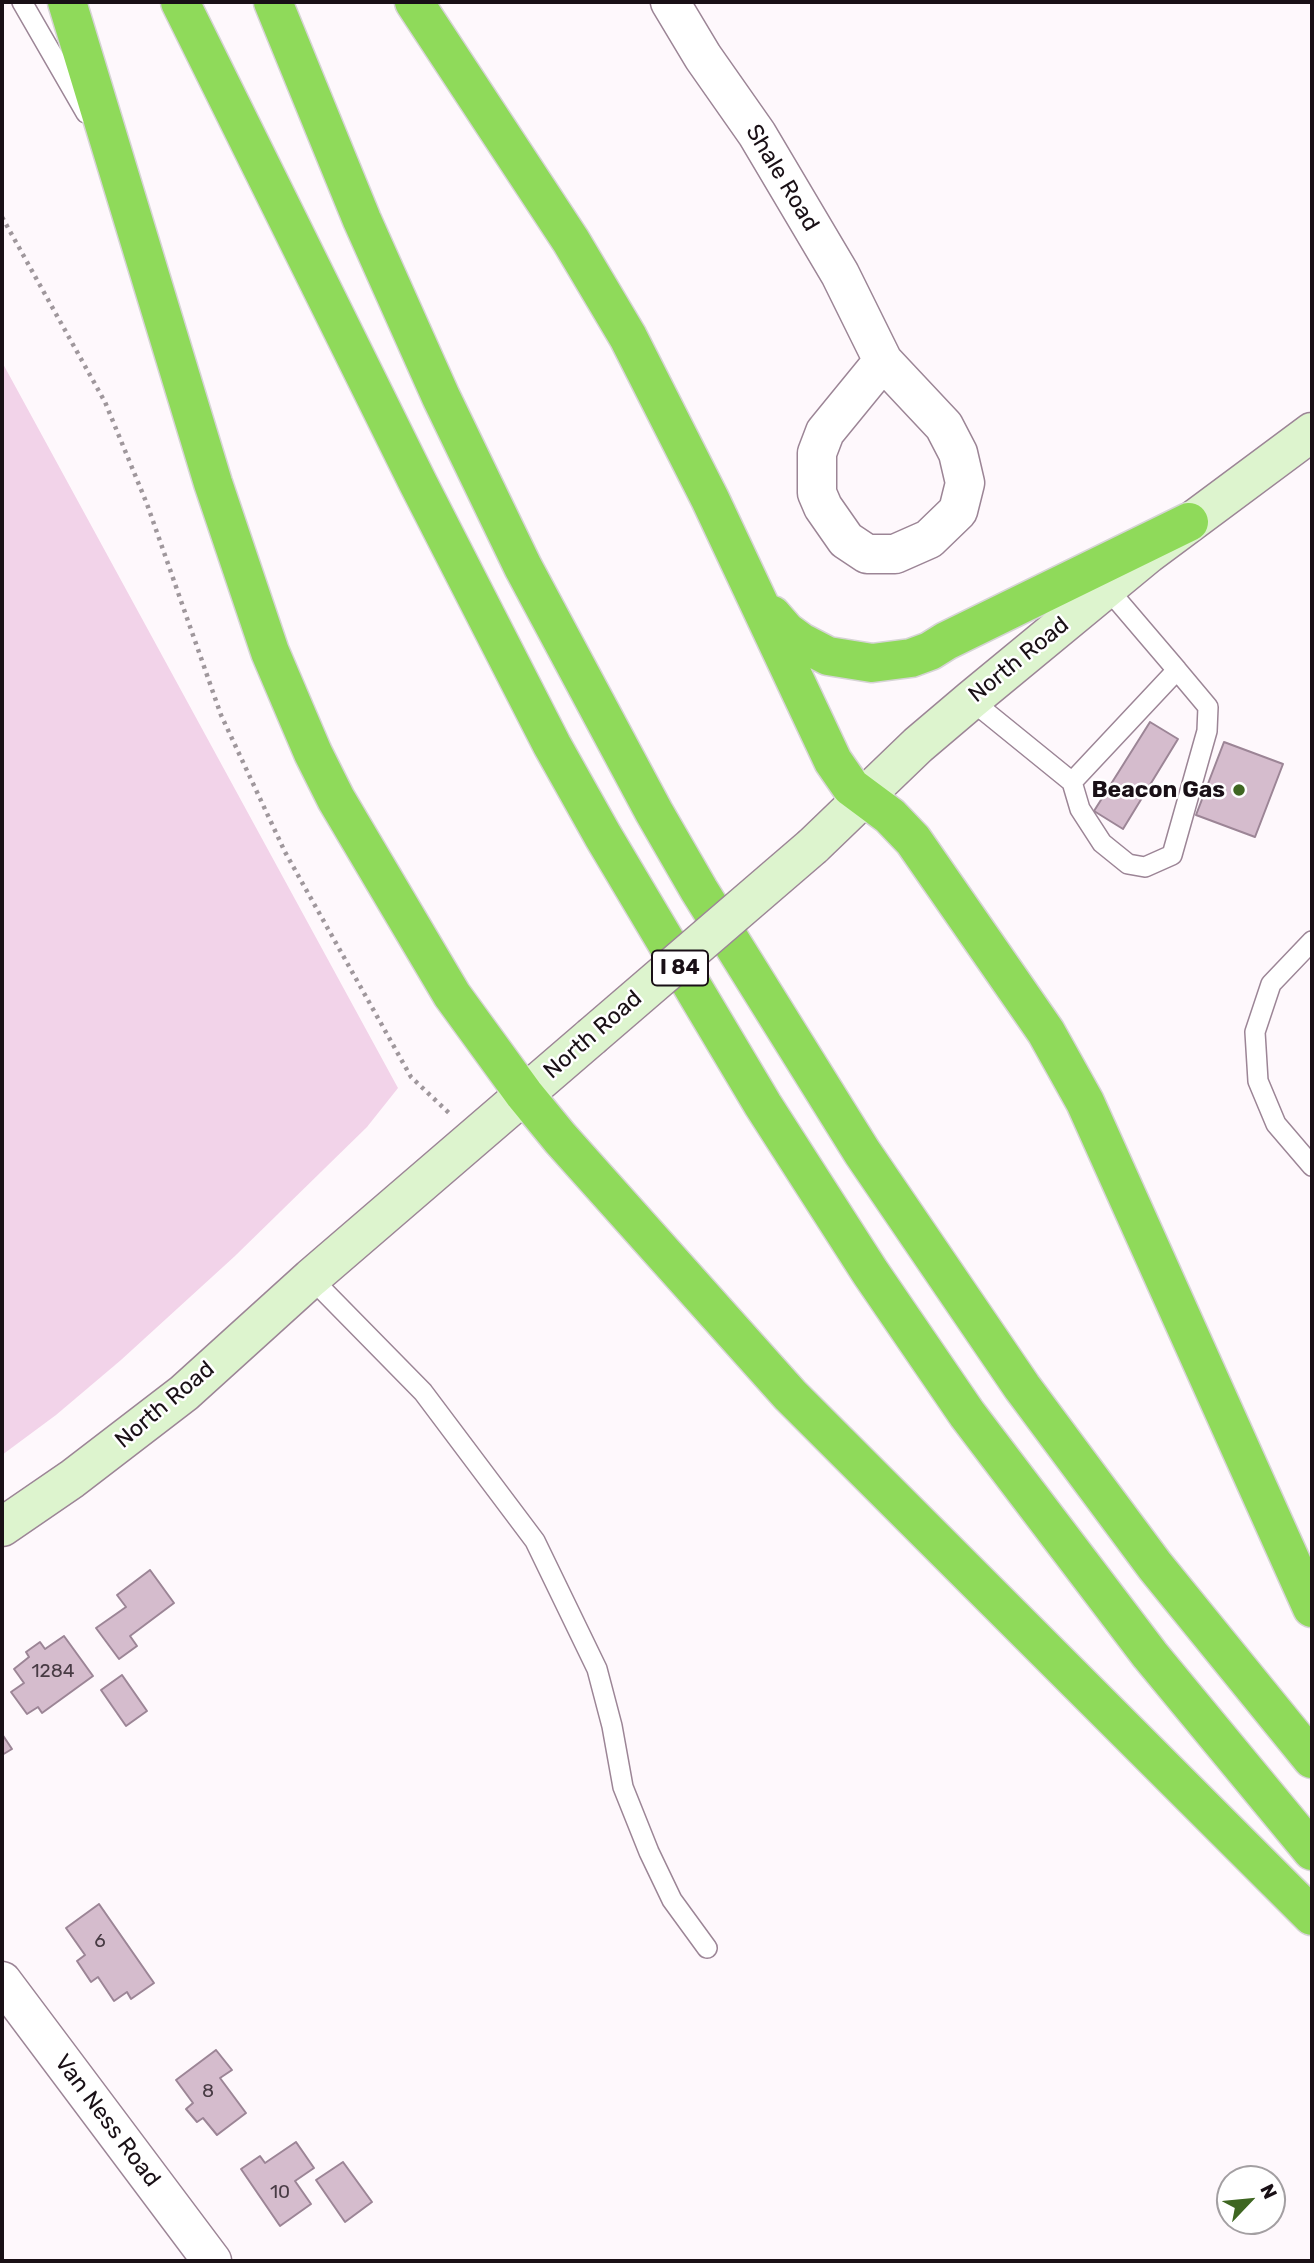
<!DOCTYPE html>
<html>
<head>
<meta charset="utf-8">
<style>
  body { margin:0 }
  #map { position:relative; width:1314px; height:2263px; overflow:hidden; background:#fef8fc; font-family:Rubik,sans-serif }
  canvas { display:block }
  .frame { position:absolute; inset:0; border:4px solid #191016; pointer-events:none }
  .north { position:absolute; left:1216px; top:2165px; width:70px; height:70px; box-sizing:border-box; background:#fff; border:2px solid #a39fa2; border-radius:50%; rotate:64deg; font-size:19px; font-weight:700; line-height:28px; text-align:center; color:#191016 }
  .north::after { content:''; display:block; margin:auto; width:24px; height:32px; background:#3e6621; clip-path:polygon(50% 0,100% 100%,50% 72%,0 100%) }
</style>
</head>
<body>
<div id="map">
<canvas width="1314" height="2263"></canvas>
<div class="frame"></div>
<div class="north">N</div>
</div>
<script>
const ctx = document.querySelector('canvas').getContext('2d');
ctx.lineJoin = 'round';
function fillPath(path, color) { ctx.fillStyle = color; ctx.fill(path, 'evenodd'); }
const poly = rows => new Path2D(rows.map(r => 'M' + r).join(''));
function strokePath(path, color, width, dash) { ctx.strokeStyle = color; ctx.lineWidth = width; ctx.lineCap = dash ? 'butt' : 'round'; ctx.setLineDash(dash || []); ctx.stroke(path); }
function label(font, color, halo, rows, align = 'center') {
  ctx.font = font + ' Rubik,sans-serif'; ctx.lineWidth = 5; ctx.setLineDash([]); ctx.textBaseline = 'middle'; ctx.strokeStyle = halo; ctx.fillStyle = color; for (const [text, x, y, turn = 0] of rows) {
    ctx.save(); ctx.translate(x, y); ctx.rotate((+turn || 0) * Math.PI / 180); ctx.textAlign = isNaN(turn) ? turn : align; if (halo) ctx.strokeText(text, 0, 0); ctx.fillText(text, 0, 0); ctx.restore();
  }
}
fillPath(poly([
  [2,362,398,1088,367,1127,235,1256,121,1360,56,1415,2,1455]
]), '#f2d3e9');
const building = poly([
  [1150,722,1178,739,1123,829,1094,811,1150,722],
  [1224,742,1283,764,1255,837,1196,815,1224,742],
  [150,1570,174,1603,130,1636,137,1646,119,1659,96,1628,126,1607,117,1595,150,1570],
  [64,1636,93,1676,42,1713,38,1707,27,1714,11,1692,24,1683,14,1669,29,1657,26,1652,40,1642,45,1649,64,1636],
  [122,1675,147,1711,126,1726,101,1690,122,1675],
  [2,1734,12,1749,2,1755,2,1734],
  [99,1904,154,1983,131,1999,127,1992,114,2001,98,1977,91,1982,77,1961,85,1955,66,1928,99,1904],
  [216,2050,232,2070,220,2078,246,2113,217,2135,203,2118,197,2122,186,2109,193,2103,176,2080,216,2050],
  [296,2142,314,2168,295,2181,311,2204,280,2226,241,2169,260,2156,265,2163,296,2142],
  [343,2162,372,2202,345,2222,316,2180,343,2162]
]);
fillPath(building, '#d5bccd');
strokePath(building, '#9c8596', 2);
const lane = poly([
  [22,2,86,113],
  [971,700,1072,782,1080,809,1102,843,1128,864,1145,867,1172,855,1207,731,1208,707,1177,670],
  [1072,782,1177,670,1107,588],
  [1312,941,1271,984,1255,1032,1258,1081,1276,1124,1312,1166],
  [311,1278,423,1392,535,1541,597,1669,612,1726,623,1787,649,1852,672,1900,707,1948]
]);
const street = poly([
  [670,2,703,57,757,134,840,274,883,361],
  [883,361,944,426,958,453,965,483,958,511,929,539,895,554,867,554,846,540,823,507,817,493,817,453,825,432,883,361],
  [2,1981,212,2261]
]);
const secondary = poly([
  [813,846,918,745,971,700,1148,554,1312,432],
  [2,1527,72,1479,184,1393,311,1278,591,1037]
]);
const highway = poly([
  [67,2,213,483,270,652,313,753,336,799,452,995,524,1094,560,1138,790,1395,1312,1916],
  [180,2,418,483,552,745,603,836,763,1105,870,1272,967,1414,1150,1655,1312,1851],
  [273,2,362,220,441,397,523,567,654,812,699,890,862,1152,1022,1387,1155,1566,1312,1759],
  [414,2,571,241,628,337,710,499,833,761,851,787,890,816,913,840,1046,1032,1085,1102,1312,1608],
  [772,615,786,631,801,642,828,656,872,663,911,658,930,651,946,641,1189,522]
]);
strokePath(lane, '#9c8596', 22);
strokePath(street, '#9c8596', 41);
strokePath(secondary, '#9c8596', 41);
strokePath(highway, '#d6d4d5', 41);
strokePath(poly([
  [2,217,105,402,147,504,221,715,285,852,411,1077,449,1113]
]), '#9f979c', 4.5, [3.5, 5]);
strokePath(lane, '#fff', 19);
strokePath(street, '#fff', 38);
strokePath(secondary, '#ddf4ce', 38);
strokePath(highway, '#8fda5a', 38);
const secondaryBridge = poly([
  [591,1037,813,846]
]);
strokePath(secondaryBridge, '#9c8596', 41, []);
strokePath(secondaryBridge, '#ddf4ce', 38);
for (const [x, y, r, color] of [
  [1239,790,7,"#3e6621"]
]) { const dot = new Path2D(); dot.arc(x, y, r, 0, 2 * Math.PI); ctx.fillStyle = color; ctx.fill(dot); strokePath(dot, '#fff', 2.5); }
label('19px', '#483b44', null, [
  ["1284",53,1672],
  ["6",100,1942],
  ["8",208,2092],
  ["10",280,2193]
]);
for (const [x, y, w] of [
  [680,968,56]
]) { const box = new Path2D(); box.roundRect(x - w / 2, y - 17.5, w, 35, 5); ctx.fillStyle = '#fff'; ctx.fill(box); strokePath(box, '#191016', 2); }
label('bold 21px', '#191016', null, [
  ["I 84",680,968]
]);
label('23px', '#191016', '#fff', [
  ["Shale Road",782,178,59],
  ["North Road",1019,660,-39],
  ["North Road",593,1035,-41],
  ["North Road",165,1405,-40],
  ["Van Ness Road",107,2121,53]
]);
label('bold 23px', '#191016', '#fff', [
  ["Beacon Gas",1225,790]
], 'right');
</script>
</body>
</html>
